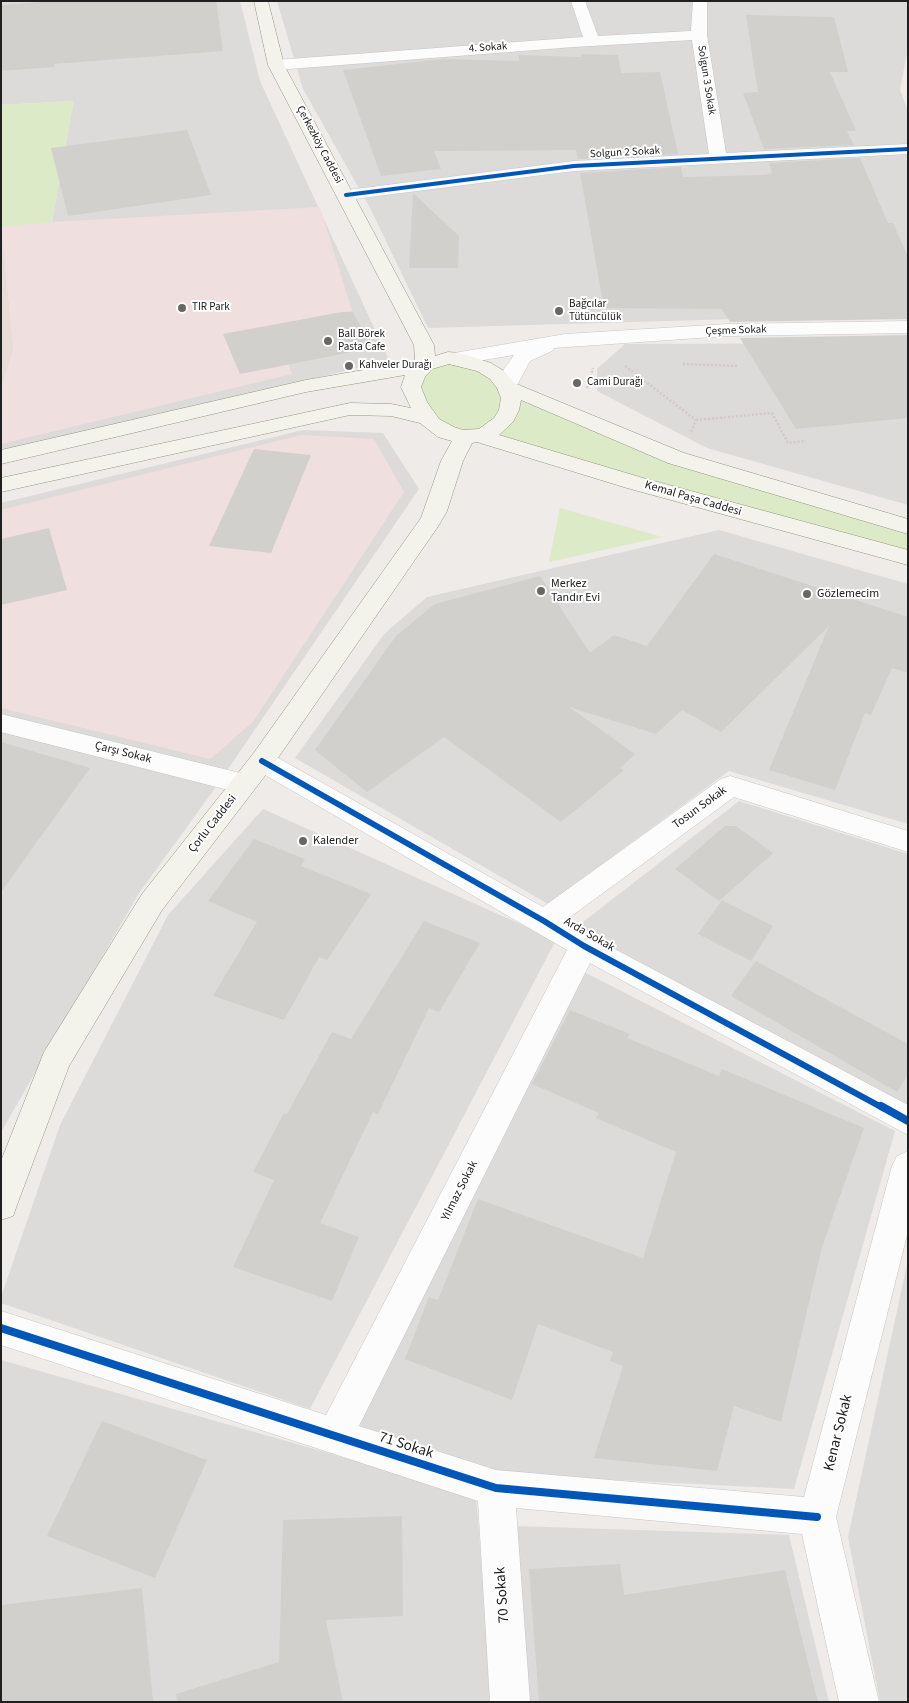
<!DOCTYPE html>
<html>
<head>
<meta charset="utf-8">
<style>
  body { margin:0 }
  #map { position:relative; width:909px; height:1703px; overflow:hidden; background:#eeebe8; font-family:"Source Sans 3",sans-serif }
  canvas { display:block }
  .frame { position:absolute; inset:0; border:2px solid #202020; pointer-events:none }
</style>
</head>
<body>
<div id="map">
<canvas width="909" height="1703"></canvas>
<div class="frame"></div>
</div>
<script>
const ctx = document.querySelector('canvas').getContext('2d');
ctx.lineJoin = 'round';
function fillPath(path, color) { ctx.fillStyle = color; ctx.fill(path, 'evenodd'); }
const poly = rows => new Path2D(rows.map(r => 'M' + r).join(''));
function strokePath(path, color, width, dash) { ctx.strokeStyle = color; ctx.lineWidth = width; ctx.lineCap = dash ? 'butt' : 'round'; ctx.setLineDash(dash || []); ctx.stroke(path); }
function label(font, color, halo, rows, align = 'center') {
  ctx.font = font + ' "Source Sans 3",sans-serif'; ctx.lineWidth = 4; ctx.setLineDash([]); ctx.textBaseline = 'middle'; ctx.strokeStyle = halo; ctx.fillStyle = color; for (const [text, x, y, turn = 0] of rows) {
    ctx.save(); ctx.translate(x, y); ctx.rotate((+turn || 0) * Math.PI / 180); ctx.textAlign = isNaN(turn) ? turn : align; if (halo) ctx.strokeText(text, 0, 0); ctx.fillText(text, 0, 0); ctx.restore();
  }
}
fillPath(poly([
  [1,1,240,1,260,81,389,360,151,419,1,451,1,227,52,222,73,101,1,105],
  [277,1,908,1,908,48,900,90,908,111,908,314,428,328,370,208,303,89],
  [303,430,383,433,419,489,213,791,139,893,1,1132,1,503],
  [719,530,908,584,908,824,729,771,548,904,295,758,385,633,427,597],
  [739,801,908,854,908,1107,574,929],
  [263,809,556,940,310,1409,1,1303,1,1297,60,1125,168,915],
  [582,971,895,1131,794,1489,498,1474,356,1427],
  [908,1260,908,1702,880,1702,848,1537],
  [1,1360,476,1495,492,1702,1,1702],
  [516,1526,789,1535,829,1702,529,1702]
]), '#dddbda');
fillPath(poly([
  [320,207,352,311,224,334,288,364,292,374,1,444,1,386,13,350,1,227,52,222],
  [301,435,374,439,404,492,253,722,210,759,1,708,1,510]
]), '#efdfde');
fillPath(poly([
  [908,343,908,505,707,448,597,391,597,369,625,344]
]), '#dcdbda');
fillPath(poly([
  [1,230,13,350,1,386]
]), '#e8dcd8');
fillPath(poly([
  [74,101,52,222,1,227,1,105],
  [459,359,507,387,635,441,908,527,908,558,447,432,413,382,419,371],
  [560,508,662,537,549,562]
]), '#dceac8');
fillPath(poly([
  [54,1,216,1,223,51,54,64,54,67,1,71,1,5],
  [746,15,834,17,848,72,830,72,856,131,847,131,854,145,764,149,743,93,758,92],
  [581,54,618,55,621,73,660,72,678,154,578,159,576,150,434,151,441,169,381,176,343,70,443,59,519,61,519,55,581,57],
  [187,130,211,195,68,216,51,148],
  [860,158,888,223,893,223,908,257,908,319,730,322,722,309,604,308,580,173,681,167,683,177,764,175,772,173,769,163],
  [413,193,459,236,458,268,409,268],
  [342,312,353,312,372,348,240,374,223,334],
  [908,335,908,418,796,429,740,338],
  [254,449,311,455,271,553,209,546],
  [49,528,67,590,1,605,1,539],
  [714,554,908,617,908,673,892,668,871,715,865,713,835,790,769,770,829,626,721,732,682,710,656,734,569,707,635,754,620,768,624,770,561,822,444,737,367,792,315,750,396,636,435,604,540,576,590,653,614,635,647,646],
  [1,742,90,768,1,892],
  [725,826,736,826,773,853,719,901,675,869],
  [254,839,305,859,301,866,371,894,327,960,319,957,284,1020,213,996,257,922,208,901],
  [722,900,773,926,751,961,698,934],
  [424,921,480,943,439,1012,429,1008,378,1114,373,1112,320,1223,359,1237,332,1301,233,1267,274,1180,253,1172,284,1113,287,1114,332,1032,351,1039],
  [756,961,908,1044,908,1074,897,1092,731,996],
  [570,1010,630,1034,627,1038,719,1076,722,1069,864,1128,822,1247,781,1422,734,1406,717,1471,594,1458,623,1366,610,1361,613,1352,538,1324,512,1400,405,1359,429,1297,438,1300,478,1199,643,1258,676,1152,596,1118,599,1113,532,1084],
  [102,1421,207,1460,155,1578,47,1536],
  [402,1516,403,1616,326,1620,343,1702,177,1702,176,1694,279,1662,283,1520],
  [620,1564,624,1595,785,1570,818,1702,539,1702,529,1569],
  [142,1588,153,1702,1,1702,1,1605]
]), '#d2d0cd');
const minor = poly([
  [571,1,585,1,598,36,691,31,693,1,707,1,707,35,726,153,908,144,908,154,574,171,346,200,340,199,337,195,340,191,574,161,709,154,692,40,574,47,276,70,268,65,276,60,583,37,571,1],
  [908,321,908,333,727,336,554,348,552,351,530,361,514,391,507,393,500,391,497,387,504,369,514,355,454,365,447,363,444,359,447,355,454,353,565,334,727,324,908,321],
  [1,714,244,774,253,777,257,784,253,791,244,794,1,732,1,714],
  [262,751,271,754,543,907,721,779,730,776,908,831,908,852,734,797,566,920,594,938,908,1105,908,1135,590,963,359,1426,496,1470,804,1497,892,1166,897,1156,908,1151,908,1231,836,1517,879,1702,839,1702,802,1534,516,1508,530,1702,490,1702,478,1501,1,1345,1,1311,326,1415,567,950,253,768,249,761,253,754,262,751]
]);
const secondary = poly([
  [254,1,268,1,284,65,434,345,435,356,448,352,460,353,491,363,504,371,514,383,684,453,908,519,908,534,668,463,521,400,519,410,513,422,499,435,643,478,908,550,908,565,627,488,477,442,472,443,463,461,447,511,439,525,271,768,162,910,69,1066,17,1205,13,1216,1,1220,1,1161,44,1052,142,894,253,754,421,518,441,461,452,441,438,437,420,423,391,416,350,415,1,492,1,478,350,403,391,404,411,408,401,387,405,375,306,392,1,464,1,450,306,380,415,361,414,345,268,65,254,1],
  [449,364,477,371,490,379,497,388,501,398,499,410,494,418,479,429,463,430,454,427,439,419,427,402,421,387,425,377,432,369,449,364]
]);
strokePath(minor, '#c7c6c4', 1);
strokePath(secondary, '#979780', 1);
strokePath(poly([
  [683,364,737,366],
  [625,366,696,420,691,432],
  [587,388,593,368],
  [696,420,772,413,788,443,806,441]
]), '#d7c9c7', 2.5, [2, 2]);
fillPath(minor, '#fcfcfc');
fillPath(secondary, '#f3f3eb');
strokePath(poly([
  [346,195,574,166,908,149]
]), '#0057b8', 4);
strokePath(poly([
  [262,761,544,921,584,946,883,1108]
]), '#0057b8', 6);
strokePath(poly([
  [881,1106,908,1121],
  [1,1328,496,1488,817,1517]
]), '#0057b8', 8);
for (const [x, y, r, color] of [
  [182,308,5,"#686766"],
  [559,311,5,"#686766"],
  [328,341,5,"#686766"],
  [349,366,5,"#686766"],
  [577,383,5,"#686766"],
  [541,591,5,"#686766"],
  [807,594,5,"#686766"],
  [303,841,5,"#686766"]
]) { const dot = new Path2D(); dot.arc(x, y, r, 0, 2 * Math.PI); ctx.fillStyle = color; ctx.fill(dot); strokePath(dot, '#fff', 2); }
label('11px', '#202020', '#fff', [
  ["4. Sokak",488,48,-4],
  ["Solgun 3 Sokak",706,80,81],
  ["Çerkezköy Caddesi",319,145,62],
  ["Solgun 2 Sokak",625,153,-3],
  ["Çeşme Sokak",736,331,-2]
]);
label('11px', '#202020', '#fff', [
  ["Bağcılar",569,305],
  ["Tütüncülük",569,318],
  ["TIR Park",192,308],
  ["Ball Börek",338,335],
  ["Pasta Cafe",338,348],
  ["Kahveler Durağı",359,366],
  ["Cami Durağı",587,383]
], 'left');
label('12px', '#202020', '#fff', [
  ["Kemal Paşa Caddesi",693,499,16],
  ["Çarşı Sokak",123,753,14],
  ["Tosun Sokak",700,808,-36],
  ["Çorlu Caddesi",213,824,-52],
  ["Arda Sokak",589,935,30],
  ["Yılmaz Sokak",460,1191,-63]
]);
label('12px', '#202020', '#fff', [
  ["Merkez",551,584],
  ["Tandır Evi",551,598],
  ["Gözlemecim",817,594],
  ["Kalender",313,841]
], 'left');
label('15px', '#202020', '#fff', [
  ["Kenar Sokak",839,1433,-76],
  ["71 Sokak",406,1446,18],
  ["70 Sokak",503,1595,-94]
]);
</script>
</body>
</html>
